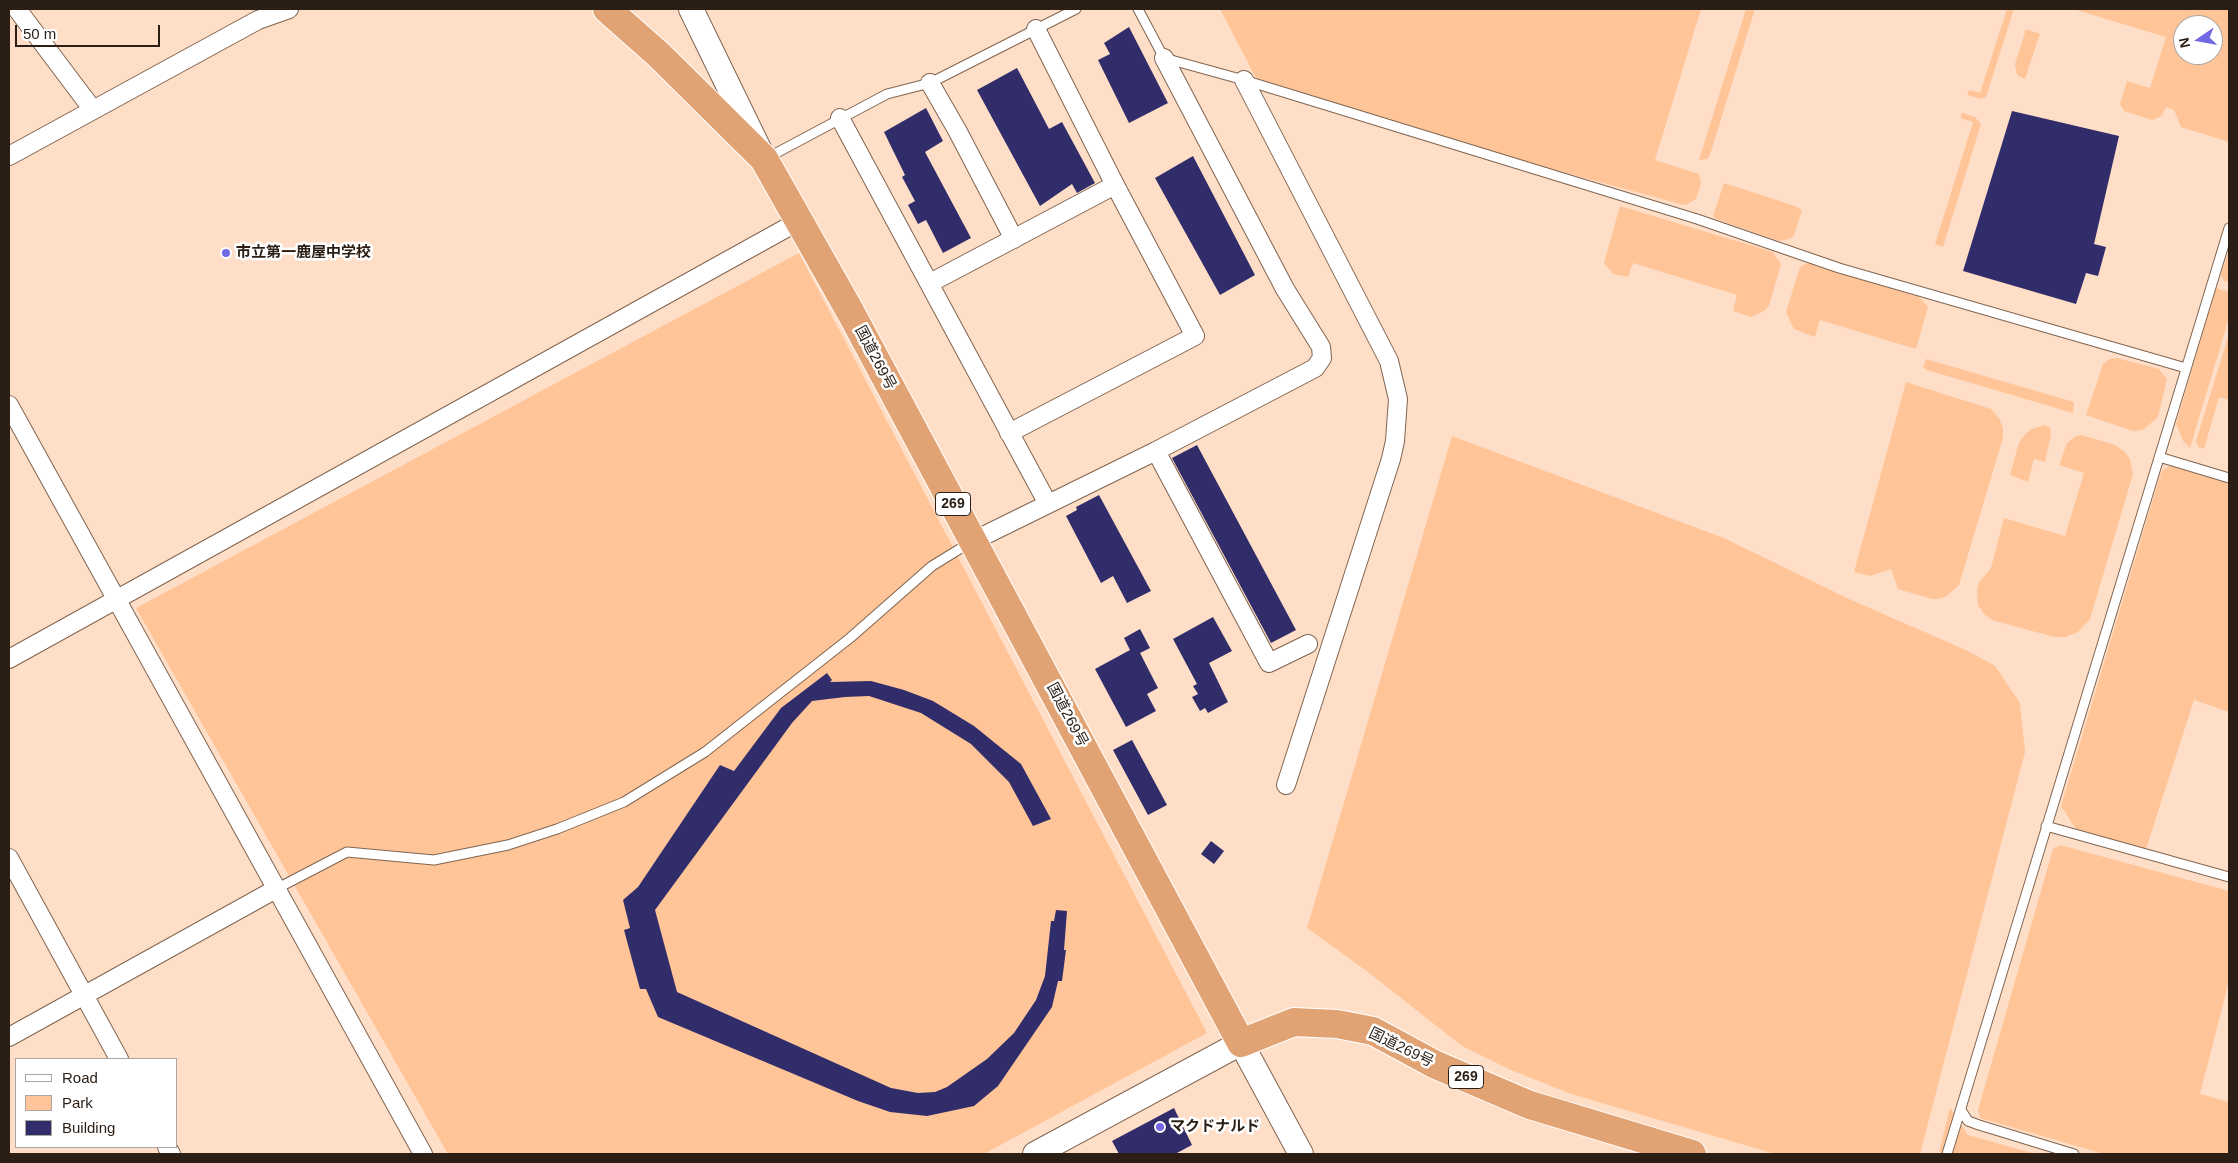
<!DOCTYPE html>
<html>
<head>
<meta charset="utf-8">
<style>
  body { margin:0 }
  #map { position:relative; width:2238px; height:1163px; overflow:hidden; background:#ffdec7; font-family:Helvetica,sans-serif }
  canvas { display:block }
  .frame { position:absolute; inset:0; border:10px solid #2a1e15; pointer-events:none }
  .legend { position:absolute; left:15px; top:1058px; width:162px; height:90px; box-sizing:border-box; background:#fff; border:1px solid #aaa5a1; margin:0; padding:6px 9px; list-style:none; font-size:15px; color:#2a1e15 }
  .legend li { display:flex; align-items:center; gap:10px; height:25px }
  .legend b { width:25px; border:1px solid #aaa5a1 }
  .north { position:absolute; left:2173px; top:15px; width:50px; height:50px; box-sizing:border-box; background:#fff; border:1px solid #aaa5a1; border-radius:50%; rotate:258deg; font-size:14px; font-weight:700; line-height:20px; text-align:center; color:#2a1e15 }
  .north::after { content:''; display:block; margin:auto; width:18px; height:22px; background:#7069e3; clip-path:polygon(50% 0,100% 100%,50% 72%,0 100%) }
  .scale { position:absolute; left:15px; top:25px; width:145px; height:22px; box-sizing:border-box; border:2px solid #2a1e15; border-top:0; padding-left:6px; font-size:15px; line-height:18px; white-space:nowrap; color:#2a1e15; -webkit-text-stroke:4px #fff; paint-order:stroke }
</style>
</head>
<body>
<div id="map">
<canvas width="2238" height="1163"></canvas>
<div class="frame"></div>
<ul class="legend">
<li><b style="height:6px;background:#fff"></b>Road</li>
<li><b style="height:14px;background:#ffc599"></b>Park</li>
<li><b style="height:14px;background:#312d6b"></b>Building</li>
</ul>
<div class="north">N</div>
<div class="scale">50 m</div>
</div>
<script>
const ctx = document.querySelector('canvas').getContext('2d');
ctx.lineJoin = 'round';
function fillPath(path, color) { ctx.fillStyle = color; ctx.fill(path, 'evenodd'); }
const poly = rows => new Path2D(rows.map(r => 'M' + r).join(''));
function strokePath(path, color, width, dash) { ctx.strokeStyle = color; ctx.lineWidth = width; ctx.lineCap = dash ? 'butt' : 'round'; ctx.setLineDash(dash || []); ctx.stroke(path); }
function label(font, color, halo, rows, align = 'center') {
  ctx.font = font + ' Helvetica,"Noto Sans JP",sans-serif'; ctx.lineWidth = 5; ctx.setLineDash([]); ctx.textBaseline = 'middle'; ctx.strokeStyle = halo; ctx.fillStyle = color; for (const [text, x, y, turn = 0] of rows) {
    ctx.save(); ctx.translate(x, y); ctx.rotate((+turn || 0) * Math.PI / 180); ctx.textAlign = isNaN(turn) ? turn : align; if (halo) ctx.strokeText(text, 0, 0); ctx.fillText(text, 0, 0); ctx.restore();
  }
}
fillPath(poly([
  [1220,9,1701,9,1655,160,1699,174,1701,183,1696,199,1686,205,1680,204,1504,156,1256,78],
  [1746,9,1755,9,1710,155,1707,159,1699,160],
  [2007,9,2014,9,1986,97,1981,99,1967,95,1969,90,1980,93],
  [2073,9,2229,9,2229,142,2181,127,2174,110,2166,107,2162,116,2152,120,2124,111,2120,104,2127,81,2150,88,2166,37],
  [2183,25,2213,25,2213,55,2183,55],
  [2026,29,2040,34,2025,79,2017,75,2015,64],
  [1962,113,1975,117,1981,124,1943,247,1935,244,1973,122,1960,118],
  [1724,183,1795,206,1802,210,1794,235,1790,239,1779,241,1716,219,1713,216],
  [1620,206,1773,252,1781,264,1769,306,1764,311,1751,317,1733,311,1737,295,1633,263,1628,277,1613,274,1604,263],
  [2229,249,2229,282,2224,281,2221,275],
  [799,253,1207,1033,984,1154,448,1154,136,608],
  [1811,263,1919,297,1928,307,1916,349,1820,320,1815,337,1794,329,1786,312,1800,267,1805,264],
  [2216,288,2229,292,2229,318,2190,448,2183,441,2176,424],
  [2229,334,2229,400,2219,397,2204,449,2198,447,2196,441],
  [2117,358,2159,369,2167,379,2158,417,2143,430,2133,431,2086,415,2103,364,2109,359],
  [1926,359,2074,402,2073,413,1927,370,1923,367],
  [1906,382,1991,409,1999,418,2003,428,2003,438,1959,585,1947,596,1939,599,1932,599,1898,589,1891,569,1870,576,1854,572],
  [2044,425,2050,427,2051,435,2045,462,2034,459,2028,482,2010,475,2019,443,2025,434,2032,429],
  [2081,435,2115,445,2124,451,2130,459,2133,474,2090,619,2078,632,2065,637,2054,637,1992,620,1984,614,1978,605,1977,589,1979,582,1991,568,2004,518,2065,536,2084,473,2059,465,2067,443,2076,436],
  [1452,436,1726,539,1849,599,1968,651,1995,666,2020,703,2025,752,1920,1154,1775,1154,1571,1094,1511,1070,1462,1046,1368,972,1307,928],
  [2173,464,2229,482,2229,712,2194,700,2146,849,2076,829,2061,806,2159,479,2162,471],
  [2060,845,2229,891,2229,981,2200,1094,2229,1102,2229,1154,2104,1154,1980,1118,1978,1110,2053,849],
  [1950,1108,1968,1135,2036,1154,1943,1154,1939,1152]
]), '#ffc599');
fillPath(poly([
  [1129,27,1168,103,1129,123,1098,60,1110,54,1104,43],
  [1017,68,1049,129,1062,122,1095,183,1077,193,1072,184,1040,206,977,90],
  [926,108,943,141,925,152,971,238,943,253,926,220,918,224,908,205,915,201,902,177,905,175,884,132],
  [2012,111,2119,136,2094,244,2106,247,2098,276,2086,273,2076,304,1963,271],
  [1193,156,1255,275,1220,295,1155,178],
  [1197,445,1296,630,1271,643,1172,458],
  [1099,495,1151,591,1127,603,1113,576,1101,583,1066,516,1077,510,1076,507],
  [1213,617,1232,651,1209,663,1228,702,1208,713,1205,708,1200,711,1192,697,1198,694,1193,686,1197,684,1173,639],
  [1140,629,1150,648,1140,653,1158,688,1147,694,1156,711,1126,727,1095,669,1130,650,1124,638],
  [827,673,832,680,830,682,871,681,904,690,933,701,974,726,1021,764,1051,819,1033,826,1009,782,971,744,921,713,869,696,845,697,812,701,792,723,655,910,677,992,891,1088,918,1093,935,1092,947,1087,987,1059,1014,1033,1036,1000,1045,976,1051,921,1054,921,1056,910,1067,911,1064,950,1066,950,1062,981,1058,981,1052,1007,998,1086,974,1106,927,1116,890,1112,858,1101,658,1017,646,989,640,989,624,930,630,928,623,900,638,887,720,765,734,771,781,708],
  [1132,740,1167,805,1148,815,1113,750],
  [1211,841,1224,851,1214,864,1201,854],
  [1174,1108,1192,1145,1175,1154,1119,1154,1112,1141]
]), '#312d6b');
const lane = poly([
  [1138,9,1164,58,1244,80,1697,219,1839,268,2186,368],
  [767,158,887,94,930,83,1076,9],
  [2159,457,2229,478],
  [2046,826,2229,877],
  [276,889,347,852,434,860,508,845,557,829,624,802,705,752,850,638,932,566,971,542],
  [1961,1110,1968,1121,1979,1125,2074,1154],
  [1947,1154,2229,228]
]);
const street = poly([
  [17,9,93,110],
  [1244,80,1389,361,1398,399,1395,441,1391,459,1286,785],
  [930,83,957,130,1014,239],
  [840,118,1048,504],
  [9,156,258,20,289,9],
  [930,283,1115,185],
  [9,405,423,1154],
  [1009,433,1195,336,1115,185,1036,29],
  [1156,451,1269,663,1308,644],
  [973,541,1156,451,1315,368,1322,358,1321,347,1285,289,1164,58],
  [9,659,799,221],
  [9,858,119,1059],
  [9,1037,276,889],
  [167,1147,171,1154]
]);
const secondary = poly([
  [691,9,760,151],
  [1035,1154,1241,1043,1301,1154]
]);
const highway = poly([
  [607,9,659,55,764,159,851,313,1241,1043,1294,1022,1337,1024,1373,1031,1434,1064,1530,1105,1692,1154]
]);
strokePath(lane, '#80644f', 11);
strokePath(street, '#80644f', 20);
strokePath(secondary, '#80644f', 26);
strokePath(highway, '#fff', 30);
strokePath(lane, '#fff', 9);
strokePath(street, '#fff', 18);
strokePath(secondary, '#fff', 24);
strokePath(highway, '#e2a374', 28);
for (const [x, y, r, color] of [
  [226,253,5,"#7069e3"],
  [1160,1127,5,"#7069e3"]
]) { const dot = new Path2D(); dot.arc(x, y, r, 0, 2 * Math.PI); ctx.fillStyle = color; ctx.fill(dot); strokePath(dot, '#fff', 2); }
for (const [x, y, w] of [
  [953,504,35],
  [1466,1077,35]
]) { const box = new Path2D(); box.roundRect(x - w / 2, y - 11.5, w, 23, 4); ctx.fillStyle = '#fff'; ctx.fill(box); strokePath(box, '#2a1e15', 1); }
label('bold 14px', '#2a1e15', null, [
  ["269",953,504],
  ["269",1466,1077]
]);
label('bold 15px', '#2a1e15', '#fff', [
  ["市立第一鹿屋中学校",236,253],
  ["マクドナルド",1170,1127]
], 'left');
label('15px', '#2a1e15', '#fff', [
  ["国道269号",875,358,62],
  ["国道269号",1067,715,62],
  ["国道269号",1401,1048,26]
]);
</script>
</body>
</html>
